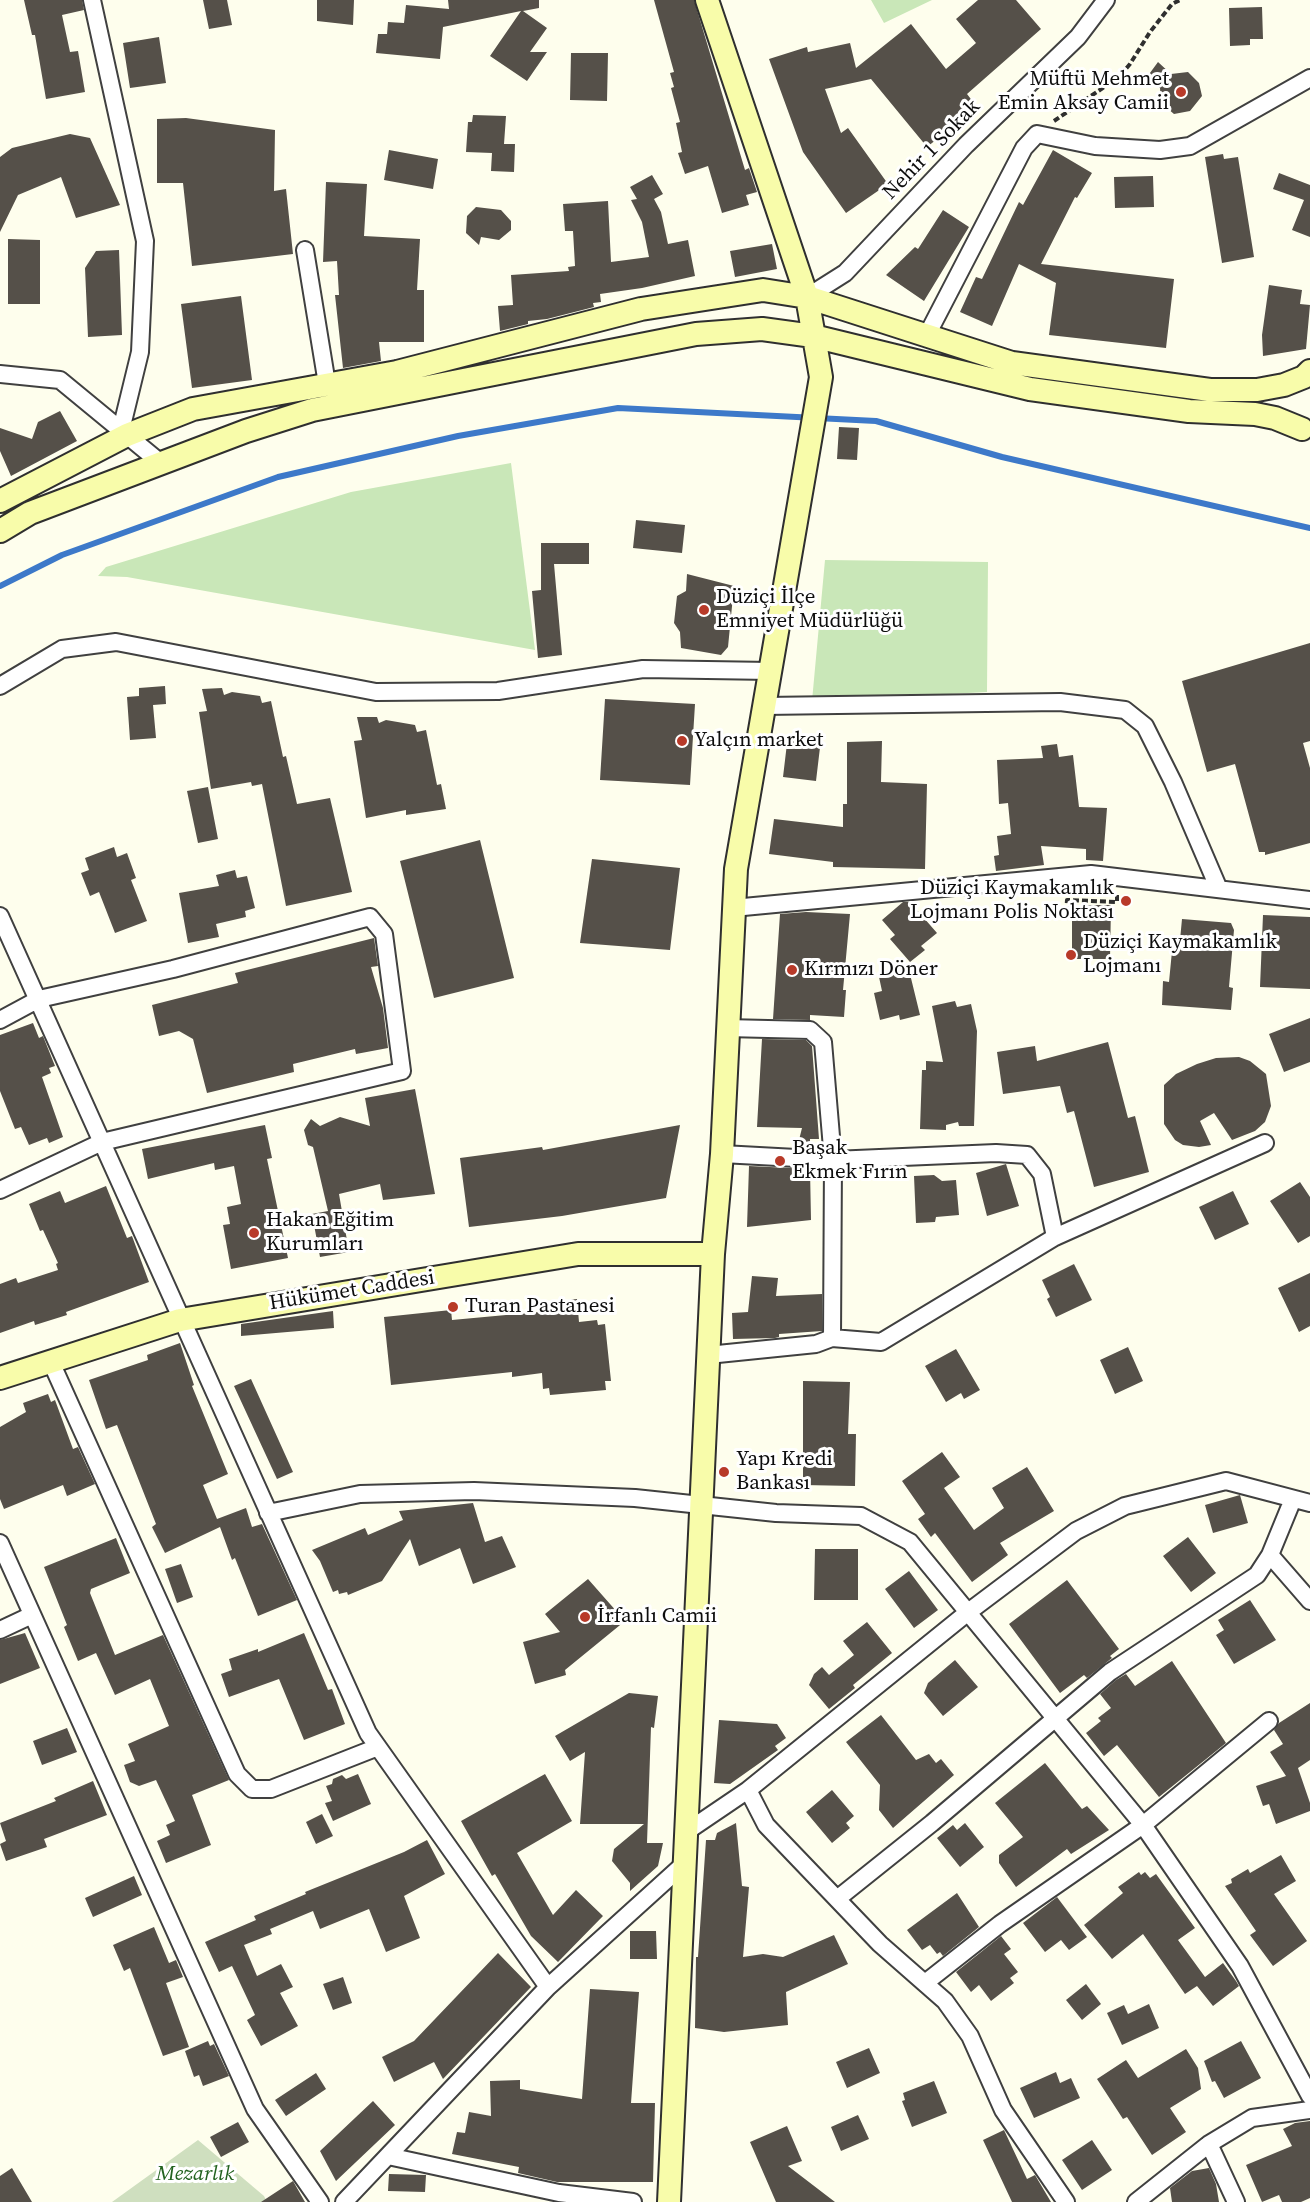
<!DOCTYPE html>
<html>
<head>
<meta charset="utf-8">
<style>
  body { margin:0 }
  canvas { display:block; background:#fefeed }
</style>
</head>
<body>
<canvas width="1310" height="2202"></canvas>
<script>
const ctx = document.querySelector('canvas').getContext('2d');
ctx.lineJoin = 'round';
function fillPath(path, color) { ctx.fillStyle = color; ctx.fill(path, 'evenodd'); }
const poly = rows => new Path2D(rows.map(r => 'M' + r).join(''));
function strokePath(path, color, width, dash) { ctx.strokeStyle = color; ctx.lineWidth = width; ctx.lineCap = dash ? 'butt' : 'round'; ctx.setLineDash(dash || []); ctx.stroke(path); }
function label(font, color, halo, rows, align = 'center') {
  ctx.font = font + ' "Source Serif 4",serif'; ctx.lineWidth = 6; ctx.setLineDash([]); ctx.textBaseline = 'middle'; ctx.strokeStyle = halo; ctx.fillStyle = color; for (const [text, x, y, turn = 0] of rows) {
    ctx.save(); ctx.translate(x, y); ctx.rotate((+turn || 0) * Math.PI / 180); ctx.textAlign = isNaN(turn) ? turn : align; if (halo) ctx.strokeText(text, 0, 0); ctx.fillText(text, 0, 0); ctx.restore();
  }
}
fillPath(poly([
  [871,0,932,0,884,23],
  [511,463,535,650,127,577,98,576,106,567,351,492],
  [825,560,988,562,987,692,812,701]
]), '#c9e7b8');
fillPath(poly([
  [198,2140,264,2196,267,2202,112,2202]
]), '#cfdfbf');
strokePath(poly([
  [0,586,62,555,278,477,458,436,618,408,876,421,1002,457,1310,528]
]), '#3d79c9', 6);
fillPath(poly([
  [24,0,82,0,84,10,62,15,70,52,78,51,85,92,46,99,35,35,32,35],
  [203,0,227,0,232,25,209,29],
  [317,0,354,0,353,25,317,21],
  [448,0,539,0,539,8,523,11,547,28,530,52,547,52,527,81,490,56,521,11,443,27,440,59,376,53,378,34,387,34,388,22,404,23,406,5,449,9],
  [654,0,694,0,745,170,749,168,757,192,746,195,749,205,722,213,708,166,685,174,678,153,682,152,676,123,680,122,671,88,674,87,670,73,674,72],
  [978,0,1016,0,1041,29,967,94,977,107,927,147,871,79,825,89,841,133,848,128,888,184,846,213,803,152,769,59,807,47,808,52,850,43,856,68,911,24,946,69,976,43,956,19],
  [1262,7,1263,39,1250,39,1250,45,1230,46,1229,8],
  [159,37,166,83,130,88,123,43],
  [571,53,608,53,607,101,570,100],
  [1158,62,1171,74,1188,72,1199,83,1202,96,1190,111,1174,114,1161,103,1160,88,1147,77],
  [473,115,506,116,504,144,515,144,514,172,491,171,492,153,466,152,468,122,472,122],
  [186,118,275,130,274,191,286,189,293,254,192,266,183,183,157,183,157,119],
  [70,134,90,138,120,205,76,218,61,177,18,195,0,232,0,157,12,148],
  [389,150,438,159,433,189,384,180],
  [1053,150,1092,173,1077,198,1075,197,1041,264,1174,279,1166,348,1049,335,1056,283,1019,264,992,326,960,312,976,277,982,279,1019,202,1023,205],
  [1223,154,1224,159,1238,157,1254,257,1222,263,1205,157],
  [1279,173,1310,185,1310,237,1292,230,1304,200,1273,189],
  [652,175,663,194,654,199,661,212,668,244,688,240,695,276,642,288,600,294,601,302,593,303,594,307,547,319,528,321,528,324,500,331,498,306,513,305,511,275,569,271,568,267,575,266,573,231,565,231,563,204,608,201,611,262,649,257,642,222,631,200,637,199,630,187],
  [1153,176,1154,207,1115,208,1114,177],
  [326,182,367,184,364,236,420,239,417,290,424,290,424,342,379,342,381,361,343,368,335,295,339,295,337,261,323,262],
  [476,207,501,210,511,221,511,230,499,240,481,237,479,245,466,233,467,216],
  [943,210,969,227,924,301,886,275,915,247,918,249],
  [8,239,40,240,40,304,8,304],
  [772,244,777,269,735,277,730,251],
  [119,250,122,335,88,337,85,268,96,251],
  [1269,285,1302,290,1300,304,1310,305,1306,349,1263,356,1262,335],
  [241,296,252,380,192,388,181,304],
  [60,411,77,441,11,476,0,451,0,428,32,439,38,422],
  [839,427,859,428,857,460,837,459],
  [636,520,685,525,682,553,633,548],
  [541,543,589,543,589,564,554,564,562,655,538,658,532,591,541,590],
  [687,574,734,586,728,647,721,655,681,648,680,632,674,623,677,596,686,591],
  [1310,643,1310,741,1303,743,1310,768,1310,843,1265,855,1265,852,1259,852,1235,764,1207,772,1182,681],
  [165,686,166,704,153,705,156,738,130,740,127,697,139,696,139,688],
  [222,688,224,695,232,692,260,696,262,703,271,701,283,757,286,756,297,804,330,798,352,892,286,906,262,784,252,786,251,782,211,789,199,712,207,711,202,689],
  [605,699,695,704,690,785,600,780],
  [357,717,377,717,379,723,386,720,415,725,417,732,426,730,437,785,441,784,446,809,406,815,406,810,366,818,354,741,362,740],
  [788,735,821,739,816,781,783,777],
  [882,741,881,782,927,784,925,869,833,867,833,862,769,854,774,819,843,827,843,804,847,804,847,742],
  [1057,744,1059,757,1073,755,1079,807,1107,808,1103,861,1086,860,1086,849,1041,846,1044,865,996,871,994,856,999,855,997,836,1011,834,1008,803,999,804,997,760,1043,758,1041,746],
  [208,787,218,839,198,843,187,791],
  [480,840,514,978,434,998,400,861],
  [114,847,117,857,127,853,136,878,131,880,147,921,115,933,99,892,90,896,81,873,89,870,85,858],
  [592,859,680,868,670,950,580,943],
  [235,870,237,878,247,876,255,908,245,911,246,917,216,924,219,937,188,943,179,893,219,886,216,875],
  [903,902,910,902,937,933,921,946,925,950,910,962,890,939,895,935,882,920],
  [1072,905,1111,905,1110,959,1072,959],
  [806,912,850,914,843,990,846,990,844,1017,810,1015,810,1020,773,1019,780,914],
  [1263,915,1310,917,1310,989,1260,987],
  [1182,919,1231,923,1234,930,1229,987,1233,988,1231,1010,1162,1005,1163,981,1169,982,1172,951,1179,951],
  [374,938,378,966,371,967,383,1008,388,1048,356,1054,355,1049,293,1064,294,1072,207,1093,193,1039,179,1031,159,1036,152,1005,238,983,235,973],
  [909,970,920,1015,900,1020,899,1015,880,1020,874,993,882,991,879,977],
  [955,1001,957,1007,971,1004,977,1031,974,1126,959,1126,958,1122,946,1125,946,1130,920,1129,922,1070,926,1070,926,1061,943,1062,932,1006],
  [1310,1018,1310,1062,1284,1072,1269,1034],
  [33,1023,39,1038,43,1036,55,1066,49,1068,51,1073,42,1077,63,1137,49,1143,47,1138,29,1145,21,1127,15,1129,0,1091,0,1035],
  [762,1039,806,1040,812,1046,819,1139,810,1139,810,1148,797,1148,802,1128,757,1127],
  [1108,1042,1128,1118,1135,1116,1149,1172,1094,1187,1074,1111,1067,1113,1060,1086,1003,1094,997,1052,1035,1046,1037,1061],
  [1239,1057,1250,1061,1266,1074,1271,1106,1265,1122,1255,1131,1232,1140,1214,1113,1200,1121,1211,1145,1199,1147,1183,1145,1175,1140,1164,1124,1164,1085,1176,1074,1197,1064,1216,1058],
  [415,1089,435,1194,383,1200,380,1184,339,1194,349,1252,320,1257,312,1214,328,1211,313,1147,308,1145,304,1130,311,1119,320,1126,340,1117,370,1126,365,1098],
  [265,1125,272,1158,267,1159,288,1258,231,1269,223,1225,230,1224,227,1207,241,1204,234,1166,215,1170,214,1163,148,1179,142,1149],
  [680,1125,666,1198,562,1216,469,1227,460,1158,542,1147,543,1150],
  [1006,1164,1019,1206,987,1216,976,1173],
  [749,1166,810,1169,811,1220,747,1227],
  [934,1175,942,1181,956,1180,959,1215,936,1217,935,1222,916,1223,914,1176],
  [1300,1182,1310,1197,1310,1236,1298,1243,1270,1201],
  [106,1186,127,1238,132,1236,149,1282,66,1312,67,1315,35,1325,34,1321,0,1333,0,1284,16,1278,18,1283,58,1270,56,1264,58,1263,43,1230,40,1231,29,1204,60,1191,65,1203],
  [1233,1191,1249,1224,1215,1240,1199,1207],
  [1074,1264,1092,1300,1056,1317,1047,1299,1050,1297,1042,1280],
  [1310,1273,1310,1326,1299,1332,1278,1288],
  [752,1276,778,1278,776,1296,822,1294,822,1331,779,1334,779,1337,775,1338,733,1339,732,1313,748,1312],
  [577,1299,579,1322,597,1320,598,1325,605,1324,611,1381,605,1381,606,1390,550,1395,549,1388,543,1389,542,1373,512,1377,512,1372,391,1385,384,1317,451,1310,452,1320,560,1310,559,1301],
  [333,1311,334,1328,241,1336,241,1324],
  [180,1343,194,1385,192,1386,228,1474,203,1485,217,1519,246,1508,252,1527,262,1524,297,1600,258,1616,235,1558,232,1560,220,1527,165,1553,152,1527,156,1524,117,1425,106,1429,89,1380,148,1360,147,1355],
  [1128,1347,1143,1381,1115,1394,1100,1360],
  [956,1349,980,1390,964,1399,961,1393,946,1402,925,1366],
  [251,1379,293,1472,277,1479,234,1386],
  [803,1381,850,1382,848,1434,856,1434,855,1486,803,1485],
  [48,1394,51,1402,55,1400,73,1449,78,1447,95,1484,67,1496,63,1485,4,1509,0,1499,0,1427,26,1412,23,1403],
  [942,1452,960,1477,944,1488,974,1530,1004,1508,992,1488,1027,1467,1054,1511,1000,1543,1008,1555,972,1582,935,1533,931,1537,918,1519,925,1514,902,1481],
  [1240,1495,1248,1523,1213,1533,1205,1505],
  [473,1503,485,1542,502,1536,516,1567,473,1584,460,1548,419,1566,410,1539,382,1581,348,1595,347,1592,339,1594,338,1590,333,1592,320,1561,312,1550,365,1528,368,1535,403,1520,399,1511],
  [1188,1537,1216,1573,1191,1592,1163,1556],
  [116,1538,130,1573,91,1589,90,1593,115,1655,163,1635,229,1780,192,1795,211,1845,166,1863,157,1841,170,1835,166,1825,175,1821,156,1780,139,1786,130,1782,124,1765,135,1761,128,1744,169,1726,150,1679,115,1695,96,1653,78,1661,64,1627,67,1625,44,1567],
  [815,1549,858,1549,858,1600,814,1600],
  [181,1564,193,1597,177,1603,165,1569],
  [909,1571,938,1610,914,1628,885,1589],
  [588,1579,625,1621,565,1670,566,1675,535,1684,523,1642,560,1632,545,1614],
  [1067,1580,1119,1649,1110,1656,1112,1658,1087,1678,1084,1675,1060,1693,1009,1624],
  [1250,1600,1276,1640,1234,1664,1216,1635,1224,1630,1218,1620],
  [867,1622,892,1653,853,1685,855,1688,829,1709,809,1685,814,1674,822,1667,829,1675,854,1655,843,1641],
  [25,1633,40,1668,0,1684,0,1640],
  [304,1633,328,1690,332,1689,345,1724,304,1740,279,1679,229,1697,221,1674,232,1670,229,1659,258,1649,258,1652],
  [955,1660,978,1687,943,1716,924,1693,928,1683],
  [1172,1661,1226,1743,1159,1797,1117,1745,1104,1756,1086,1733,1101,1721,1098,1718,1111,1708,1100,1694,1116,1680,1126,1674,1135,1686],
  [629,1693,658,1696,654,1728,651,1727,647,1843,663,1843,658,1866,630,1891,630,1883,612,1861,614,1849,644,1824,580,1824,585,1752,570,1761,555,1736],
  [1310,1703,1310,1760,1298,1768,1310,1803,1310,1811,1276,1824,1269,1804,1263,1806,1256,1786,1286,1776,1270,1752,1283,1744,1274,1730,1279,1723],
  [881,1715,916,1760,929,1754,936,1763,941,1759,954,1775,893,1828,879,1810,880,1785,846,1742],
  [719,1720,777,1724,786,1738,775,1746,778,1750,730,1784,714,1783],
  [67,1728,77,1752,42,1765,33,1741],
  [1045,1763,1082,1809,1087,1806,1109,1830,1071,1854,1067,1849,1016,1887,999,1863,999,1855,1023,1837,995,1803],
  [358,1774,371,1804,333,1821,325,1803,332,1801,326,1786,332,1784,333,1779,342,1775,346,1779],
  [545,1774,572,1821,517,1853,553,1915,576,1890,603,1916,558,1962,531,1936,495,1874,492,1876,461,1821],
  [93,1781,107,1815,44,1839,47,1847,6,1861,0,1844,6,1841,0,1823,56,1801,54,1798],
  [832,1790,854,1816,846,1823,850,1828,832,1843,806,1812],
  [322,1814,333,1836,316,1844,306,1822],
  [736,1823,742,1886,749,1887,743,1957,763,1954,783,1957,834,1935,848,1964,786,1992,788,2025,724,2032,695,2028,696,1957,698,1957,706,1840,715,1840,717,1833],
  [965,1823,984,1847,960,1867,937,1838,953,1825,957,1830],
  [427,1840,445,1874,404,1896,420,1938,386,1952,369,1909,320,1929,313,1911,270,1929,272,1934,244,1945,257,1976,281,1964,293,1987,280,1993,298,2026,261,2046,247,2020,255,2015,232,1966,219,1972,205,1942,256,1920,254,1916,306,1894,305,1892,404,1852],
  [1281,1855,1296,1881,1274,1894,1307,1941,1273,1966,1250,1935,1256,1931,1225,1886,1232,1883,1231,1879,1248,1869,1250,1873],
  [1139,1872,1141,1875,1145,1872,1150,1878,1156,1874,1195,1928,1178,1940,1205,1977,1223,1963,1236,1981,1239,1986,1213,2006,1197,1986,1185,1994,1143,1934,1112,1959,1084,1925,1123,1893,1118,1887],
  [134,1876,142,1895,93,1917,85,1898],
  [957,1893,979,1927,943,1956,940,1952,937,1954,930,1945,922,1950,907,1930],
  [1057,1897,1087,1937,1069,1950,1061,1940,1045,1952,1023,1923],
  [154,1927,169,1963,176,1960,183,1977,166,1983,189,2047,163,2056,130,1968,124,1971,113,1945],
  [630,1931,656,1931,657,1959,630,1959],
  [1001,1936,1011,1949,1004,1954,1018,1972,1010,1978,1014,1983,991,2001,979,1985,971,1992,956,1972],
  [498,1953,531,1987,443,2079,434,2062,394,2082,382,2057,414,2041],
  [343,1977,352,2003,333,2010,323,1984],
  [1086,1984,1101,2004,1082,2020,1066,2000],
  [590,1989,639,1992,631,2103,655,2103,653,2182,557,2182,518,2173,519,2167,452,2154,457,2132,465,2133,469,2112,491,2116,490,2081,520,2080,520,2089,582,2099],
  [1149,2004,1159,2028,1122,2045,1107,2013,1124,2005,1128,2014],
  [208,2041,210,2046,214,2044,229,2076,203,2086,199,2075,194,2077,185,2051],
  [1241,2041,1261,2078,1224,2098,1215,2081,1212,2082,1204,2061],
  [869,2048,880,2073,847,2088,836,2062],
  [1186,2049,1198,2068,1201,2089,1170,2108,1186,2132,1152,2155,1127,2117,1123,2119,1097,2079,1126,2060,1138,2078],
  [1056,2072,1060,2083,1071,2078,1080,2098,1034,2118,1020,2088],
  [316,2073,326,2089,286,2116,275,2100],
  [934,2081,947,2113,912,2127,902,2101,905,2100,903,2093],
  [373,2101,395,2125,336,2181,320,2151],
  [858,2115,869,2139,841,2151,831,2127],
  [1310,2121,1310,2198,1301,2202,1282,2202,1279,2195,1262,2202,1246,2165,1292,2146,1283,2129,1295,2123],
  [238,2122,249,2142,221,2157,210,2137],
  [787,2126,802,2161,788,2166,835,2202,776,2202,750,2142],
  [1004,2130,1027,2179,1035,2175,1051,2202,1012,2202,983,2140],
  [1092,2140,1112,2170,1082,2190,1062,2160],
  [12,2168,32,2202,0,2202,0,2176],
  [1209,2168,1216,2184,1219,2202,1172,2202,1170,2188,1192,2171],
  [389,2174,426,2175,425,2192,388,2191],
  [293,2181,305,2202,261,2202]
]), '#555049');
const street = poly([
  [92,0,145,241,140,352,121,430],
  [305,250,327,384],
  [807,297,845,273,966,145,1078,37,1106,0],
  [926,337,1024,148,1037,134,1095,146,1160,150,1190,146,1310,78],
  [0,374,60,380,162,464],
  [0,686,62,649,116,642,376,692,498,691,643,669,771,671],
  [764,706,1060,702,1125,710,1145,726,1173,782,1218,887],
  [733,908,1091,874,1310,900],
  [0,916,368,1733,548,1987],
  [0,1020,39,999,173,969,370,917,384,934,402,1071,102,1142,0,1190],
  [726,1028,810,1030,823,1042,833,1160,832,1338],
  [722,1154,833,1160,996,1153,1027,1155,1042,1174,1055,1237],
  [708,1355,816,1344,832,1338,881,1342,1055,1237,1265,1143],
  [51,1362,237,1774,252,1789,271,1789,378,1747],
  [268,1513,360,1494,474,1491,635,1498,776,1513,861,1516,910,1542,1143,1825,1240,1966,1310,2096],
  [0,1543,255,2109,320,2202],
  [1270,1555,1310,1601],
  [0,1630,32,1615],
  [748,1790,766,1825,880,1944,945,2001,970,2036,1003,2110,1066,2202],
  [686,1832,748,1790,967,1613,1076,1531,1125,1506,1226,1481,1310,1503],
  [837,1899,932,1823,1110,1672,1257,1575,1270,1555,1293,1499],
  [925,1983,1000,1924,1143,1825,1269,1721],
  [1209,2144,1236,2202],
  [388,2156,559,2193,633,2202],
  [344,2202,548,1987,684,1864],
  [1136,2202,1209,2144,1252,2118,1310,2110]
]);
const secondary = poly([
  [0,501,127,435,193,409,397,372,641,309,763,290,807,297,1012,363,1210,390,1257,390,1284,385,1304,377,1310,371],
  [0,531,30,513,246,431,312,410,696,334,762,329,813,336,1030,389,1189,411,1255,414,1275,418,1302,429],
  [0,1378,180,1320,578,1254,713,1254],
  [669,2202,713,1254,722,1154,736,869,821,377,807,297,707,0]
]);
strokePath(street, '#404040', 20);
strokePath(secondary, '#2f2f2f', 26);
strokePath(poly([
  [1054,121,1119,77,1130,64,1150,32,1172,4,1180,0],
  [1060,915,1066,915,1067,900,1117,902,1117,893]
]), '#2f2f2f', 4, [6, 3]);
strokePath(street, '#fff', 16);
strokePath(secondary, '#f8fcaa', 22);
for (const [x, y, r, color] of [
  [1181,92,6,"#b83a29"],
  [704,610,6,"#b83a29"],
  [682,741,6,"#b83a29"],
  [1126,901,6,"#b83a29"],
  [1071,955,6,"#b83a29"],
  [792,970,6,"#b83a29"],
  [780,1161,6,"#b83a29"],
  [254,1233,6,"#b83a29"],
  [453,1307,6,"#b83a29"],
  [724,1472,6,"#b83a29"],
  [585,1617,6,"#b83a29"]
]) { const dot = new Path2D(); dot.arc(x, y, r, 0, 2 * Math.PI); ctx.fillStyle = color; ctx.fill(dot); strokePath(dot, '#fff', 2); }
label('21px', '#0d0d0d', '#fff', [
  ["Müftü Mehmet",1169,80,"right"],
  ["Emin Aksay Camii",1169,104,"right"],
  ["Düziçi İlçe",716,598],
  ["Emniyet Müdürlüğü",716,622],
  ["Yalçın market",694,741],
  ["Düziçi Kaymakamlık",1114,889,"right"],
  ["Lojmanı Polis Noktası",1114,913,"right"],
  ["Düziçi Kaymakamlık",1083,943],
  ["Lojmanı",1083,967],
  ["Kırmızı Döner",804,970],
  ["Başak",792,1149],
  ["Ekmek Fırın",792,1173],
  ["Hakan Eğitim",266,1221],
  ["Kurumları",266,1245],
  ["Turan Pastanesi",465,1307],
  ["Yapı Kredi",736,1460],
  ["Bankası",736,1484],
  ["İrfanlı Camii",597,1617]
], 'left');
label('21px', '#0d0d0d', '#fff', [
  ["Nehir 1 Sokak",932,150,-46],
  ["Hükümet Caddesi",352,1291,-9]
]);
label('italic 21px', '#22621f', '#fff', [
  ["Mezarlık",195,2175]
]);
</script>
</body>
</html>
